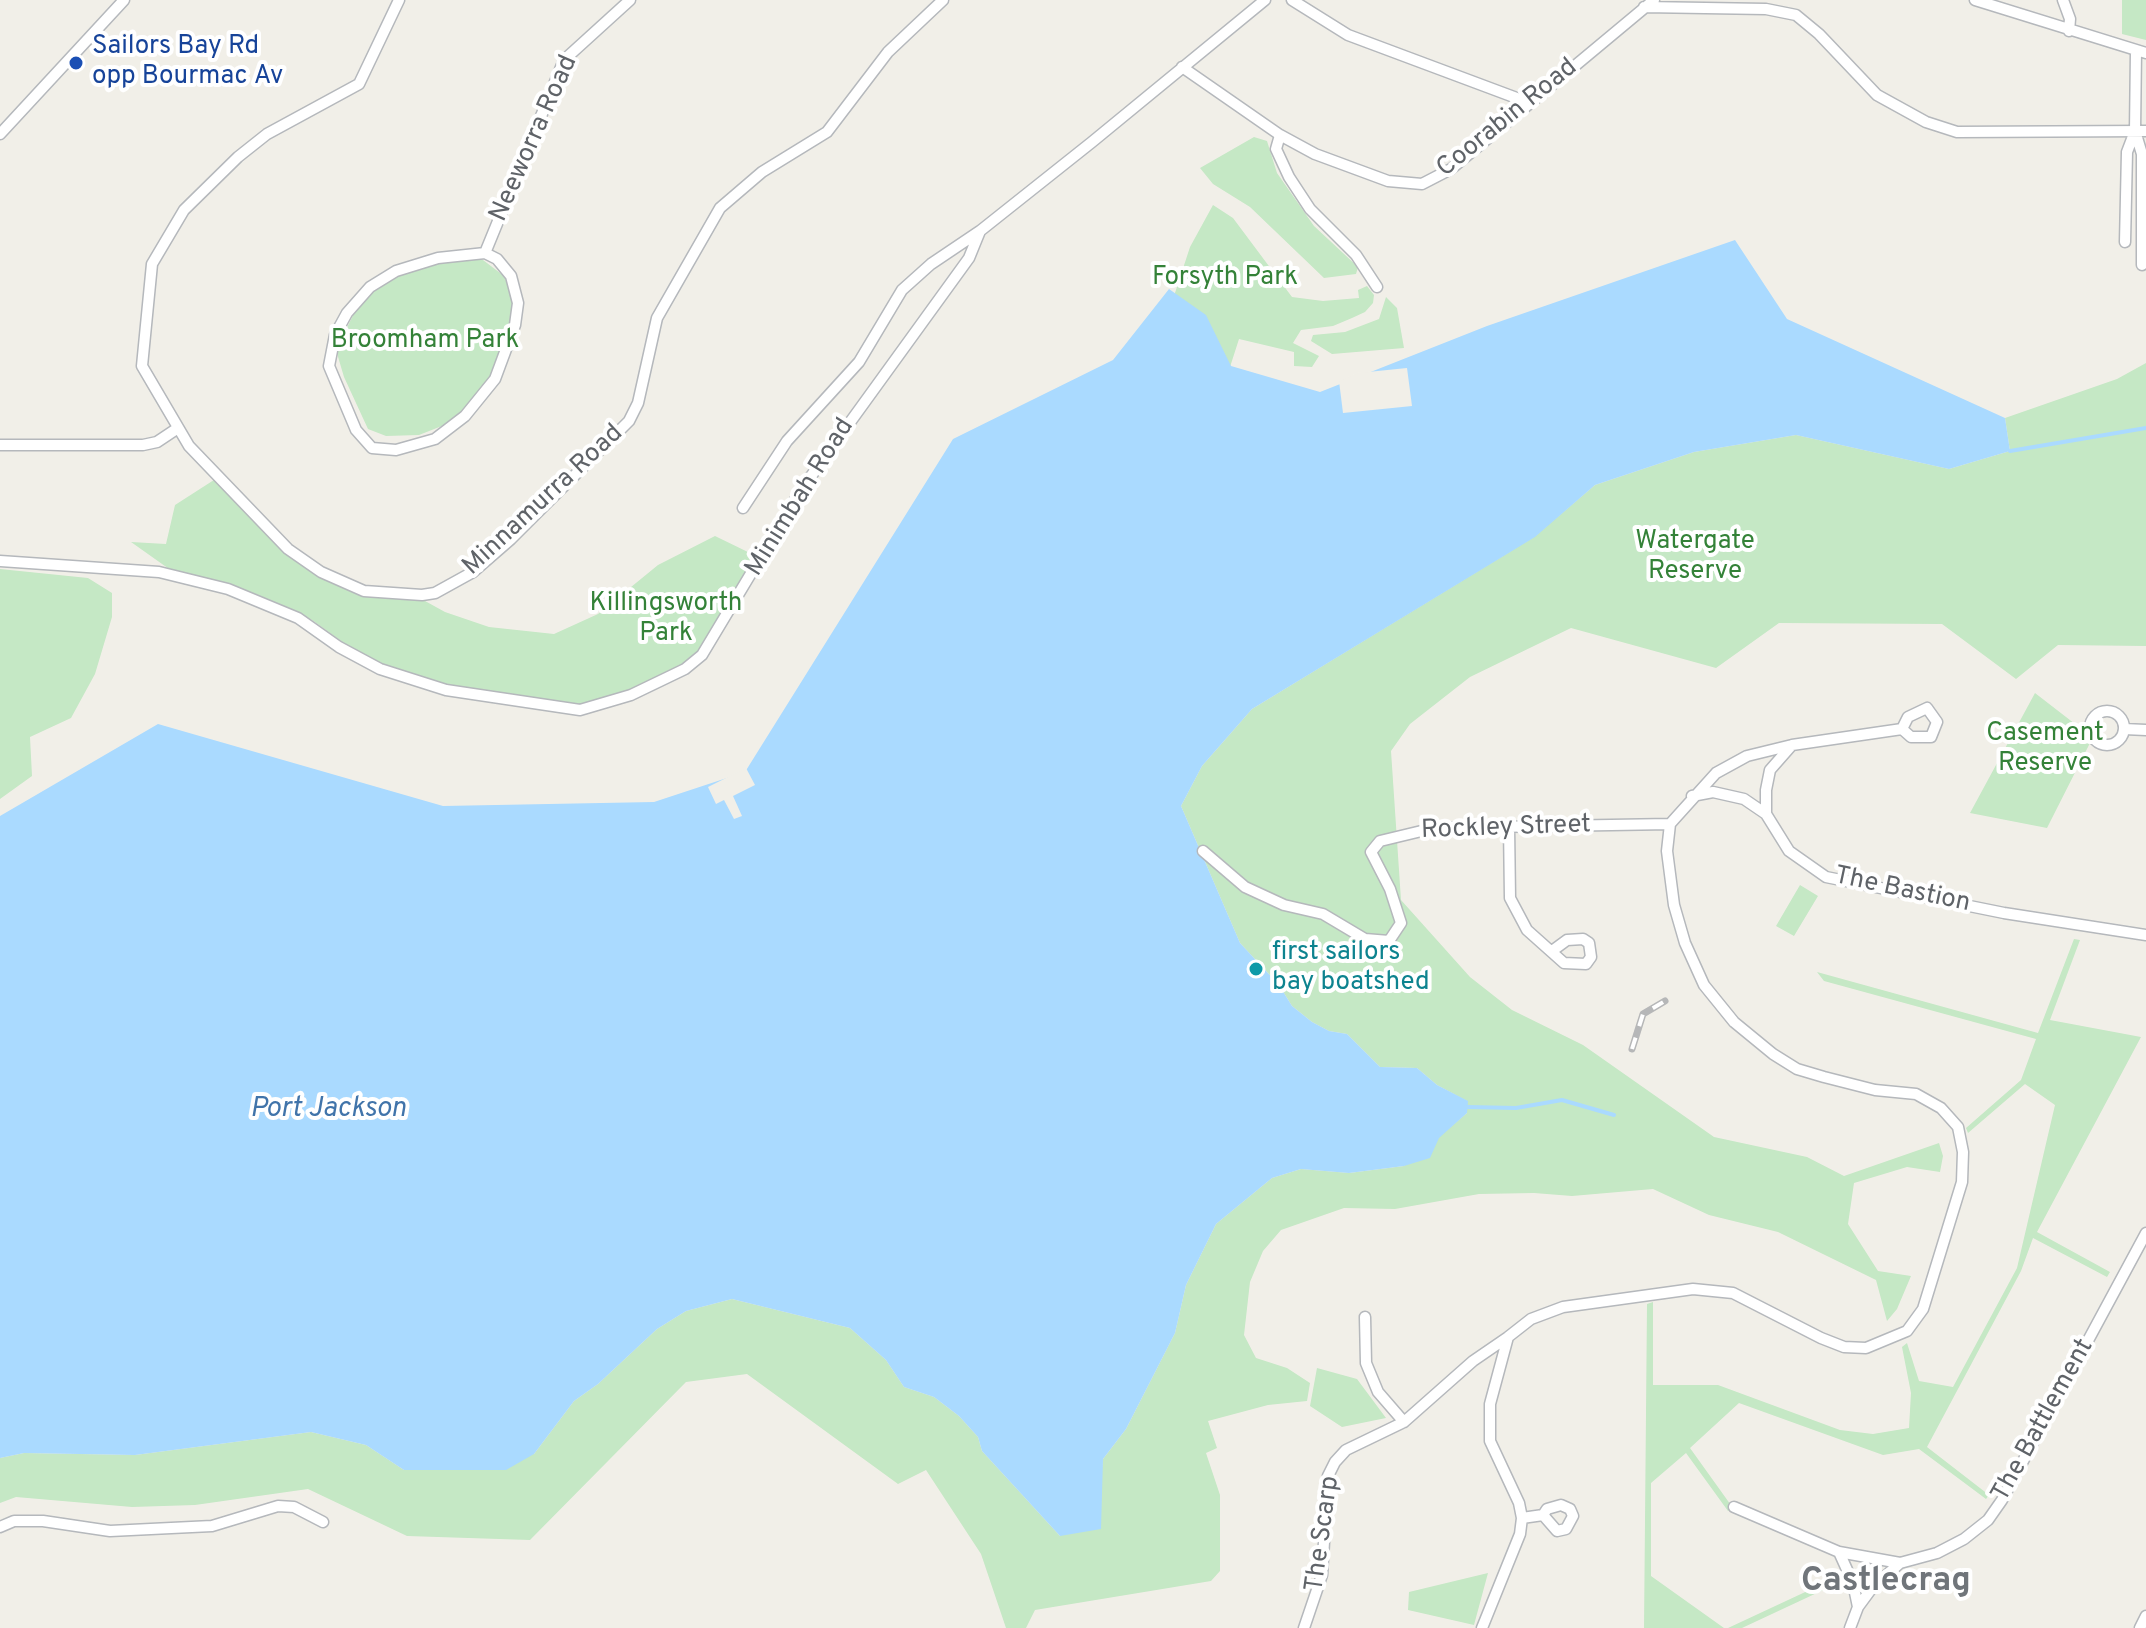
<!DOCTYPE html>
<html>
<head>
<meta charset="utf-8">
<style>
  body { margin:0 }
  canvas { display:block; background:#f1efe8 }
</style>
</head>
<body>
<canvas width="2146" height="1628"></canvas>
<script>
const ctx = document.querySelector('canvas').getContext('2d');
ctx.lineJoin = 'round';
function fillPath(path, color) { ctx.fillStyle = color; ctx.fill(path, 'evenodd'); }
const poly = rows => new Path2D(rows.map(r => 'M' + r).join(''));
function strokePath(path, color, width, dash) { ctx.strokeStyle = color; ctx.lineWidth = width; ctx.lineCap = dash ? 'butt' : 'round'; ctx.setLineDash(dash || []); ctx.stroke(path); }
function label(font, color, halo, rows, align = 'center') {
  ctx.font = font + ' Overpass,sans-serif'; ctx.lineWidth = 8; ctx.setLineDash([]); ctx.textBaseline = 'middle'; ctx.strokeStyle = halo; ctx.fillStyle = color; for (const [text, x, y, turn = 0] of rows) {
    ctx.save(); ctx.translate(x, y); ctx.rotate((+turn || 0) * Math.PI / 180); ctx.textAlign = isNaN(turn) ? turn : align; if (halo) ctx.strokeText(text, 0, 0); ctx.fillText(text, 0, 0); ctx.restore();
  }
}
fillPath(poly([
  [2122,0,2146,0,2146,40,2122,34],
  [1254,137,1267,141,1277,173,1314,226,1358,267,1356,274,1324,278,1250,207,1213,184,1200,168],
  [1213,205,1233,218,1292,297,1323,301,1359,298,1358,290,1367,286,1374,295,1373,303,1365,312,1352,318,1333,326,1301,330,1293,343,1319,356,1312,367,1294,366,1294,352,1239,339,1230,367,1174,296,1190,247],
  [442,260,483,260,504,276,515,302,508,350,480,396,452,422,419,435,386,436,368,429,344,377,336,350,364,293,394,270],
  [1386,297,1397,308,1404,348,1332,354,1311,341,1313,335,1345,332,1379,319],
  [2146,363,2146,646,2058,645,2016,679,1942,624,1779,623,1716,668,1571,628,1470,677,1410,724,1391,751,1401,900,1470,977,1512,1010,1583,1045,1714,1137,1807,1157,1844,1176,1939,1143,1943,1156,1940,1172,1907,1167,1854,1183,1848,1224,1878,1271,1911,1276,1897,1309,1887,1321,1876,1280,1778,1232,1709,1215,1653,1189,1572,1196,1534,1193,1479,1194,1395,1209,1344,1208,1281,1230,1263,1251,1250,1282,1244,1335,1256,1358,1287,1368,1310,1383,1307,1401,1268,1405,1208,1421,1217,1448,1206,1453,1220,1495,1220,1571,1211,1581,1035,1610,1026,1628,1006,1628,981,1554,926,1470,898,1484,747,1374,686,1382,530,1540,407,1536,308,1489,195,1505,132,1507,16,1497,0,1503,0,1458,24,1453,135,1455,311,1432,366,1445,404,1470,534,1454,574,1401,598,1384,657,1329,686,1311,732,1299,850,1328,886,1360,904,1387,934,1397,959,1416,978,1437,982,1451,1060,1536,1099,1495,1103,1459,1126,1429,1175,1333,1186,1285,1216,1224,1272,1178,1301,1169,1349,1173,1404,1166,1467,1113,1467,1101,1437,1085,1417,1068,1380,1067,1347,1034,1329,1031,1312,1022,1292,1006,1279,985,1240,943,1181,806,1202,766,1252,709,1534,537,1595,485,1694,452,1796,435,1949,469,2010,451,2005,418,2117,379],
  [217,478,304,559,347,584,416,596,445,612,489,627,554,634,598,614,658,565,715,536,752,554,739,596,702,655,631,695,580,710,446,690,380,669,312,620,179,576,131,542,166,544,175,505],
  [0,569,88,578,112,593,112,617,95,674,71,718,30,737,32,776,0,799],
  [2035,693,2088,734,2091,741,2047,828,1970,813],
  [1800,885,1818,896,1794,936,1776,926],
  [2074,939,2080,940,2050,1020,2141,1037,2037,1232,2110,1272,2107,1277,2033,1238,2021,1271,1927,1447,1989,1495,1986,1499,1919,1449,1883,1455,1739,1403,1690,1448,1733,1508,1728,1511,1686,1453,1651,1483,1651,1576,1724,1628,1644,1628,1647,1304,1653,1302,1653,1385,1718,1385,1840,1430,1873,1434,1909,1428,1911,1393,1902,1347,1907,1343,1919,1381,1953,1387,2017,1268,2055,1105,2025,1084,1968,1133,1966,1128,2021,1080,2036,1039,1824,981,1817,972,2038,1033],
  [1317,1368,1357,1379,1386,1418,1342,1427,1310,1406],
  [1488,1573,1474,1625,1408,1610,1409,1592],
  [1831,1580,1834,1585,1742,1628,1728,1628]
]), '#c5e8c5');
fillPath(poly([
  [1735,240,1787,319,2005,418,2010,451,1949,469,1796,435,1694,452,1595,485,1535,537,1252,709,1202,766,1181,806,1240,943,1279,985,1292,1006,1312,1022,1329,1031,1347,1034,1380,1067,1417,1068,1437,1085,1468,1101,1467,1113,1439,1138,1430,1158,1404,1166,1349,1173,1301,1169,1272,1178,1216,1224,1186,1285,1175,1333,1126,1429,1103,1459,1101,1529,1060,1536,982,1451,978,1437,959,1416,934,1397,904,1387,886,1360,850,1328,732,1299,686,1311,657,1329,598,1384,574,1401,534,1454,506,1470,404,1470,366,1445,311,1432,135,1455,24,1453,0,1458,0,816,158,724,443,806,654,802,745,772,953,439,1113,360,1169,289,1206,315,1231,366,1320,392,1487,326]
]), '#aadaff');
fillPath(poly([
  [1407,368,1412,406,1343,413,1339,381,1358,373],
  [746,768,755,785,733,796,742,816,734,819,724,800,716,804,708,787]
]), '#f1efe8');
strokePath(poly([
  [2010,451,2146,428],
  [1467,1107,1516,1108,1562,1100,1614,1115]
]), '#aadaff', 4);
const street = poly([
  [399,0,359,84,267,134,238,157,184,210,152,264,142,366,189,446,288,549,321,572,364,591,422,595,435,593,473,572,511,539,629,421,638,403,657,318,720,208,762,172,827,132,888,52,943,0],
  [1292,0,1348,35,1530,103],
  [1975,0,2146,53],
  [2063,0,2070,19,2069,31],
  [1644,7,1766,9,1796,15,1819,34,1877,95,1926,122,1957,132,2146,131],
  [2136,51,2135,131,2142,154,2142,265],
  [1182,67,1280,135,1315,154,1388,181,1422,184,1451,169,1654,0],
  [0,134,124,0],
  [1280,135,1276,149,1289,177,1310,209,1356,255,1377,287],
  [2125,242,2127,152,2135,131],
  [485,253,497,259,511,276,518,303,515,325,495,379,465,416,435,439,396,450,372,448,356,430,329,366,335,335,347,313,370,287,396,271,438,258,485,253],
  [485,253,564,60,630,0],
  [0,445,143,445,157,442,178,428],
  [743,508,787,441,859,362,902,290,931,264,980,231,1092,142,1265,0],
  [0,561,159,572,228,589,298,618,339,647,380,669,446,690,580,710,631,695,685,669,702,655,801,490,969,258,980,231],
  '2090 728a17 17 0 1 1 34 0a17 17 0 1 1-34 0Z',
  [2124,729,2146,730],
  [1692,796,1713,792,1744,799,1766,814,1789,851,1826,877,2004,913,2146,935],
  [1766,814,1766,790,1770,770,1792,745,1902,729,1908,717,1927,708,1937,722,1931,737,1911,737,1902,729],
  [1509,826,1510,898,1527,930,1564,963,1586,964,1591,957,1589,943,1583,939,1567,940,1552,951],
  [1203,851,1245,887,1284,905,1323,914,1365,939,1389,941,1401,923,1390,889,1371,852,1380,841,1434,828,1670,824],
  [1365,1317,1366,1363,1378,1392,1404,1422],
  [1734,1507,1839,1552,1853,1583,1858,1607,1850,1628],
  [1522,1518,1543,1515,1547,1509,1561,1505,1570,1509,1573,1516,1566,1529,1557,1531,1543,1515],
  [0,1527,14,1521,43,1521,110,1531,212,1526,278,1506,294,1507,323,1522],
  [1839,1552,1900,1563],
  [1858,1607,1872,1588,1900,1563,1937,1553,1964,1539,1988,1520,2002,1500,2146,1233],
  [1304,1628,1322,1575,1328,1476,1335,1462,1346,1450,1404,1422,1473,1361,1508,1337],
  [1482,1628,1520,1534,1522,1518,1519,1503,1490,1441,1490,1404,1508,1337,1531,1319,1563,1307,1693,1289,1733,1293,1821,1338,1844,1347,1866,1348,1907,1331,1923,1309,1962,1182,1963,1152,1958,1127,1941,1108,1916,1094,1875,1090,1824,1077,1797,1069,1773,1054,1734,1022,1704,985,1685,943,1674,905,1667,851,1670,824,1716,773,1747,756,1792,745],
  [2140,1628,2146,1616]
]);
strokePath(street, '#b5b8bc', 13);
strokePath(street, '#fff', 10);
const rail = poly([
  [1632,1049,1643,1014,1665,1001]
]);
strokePath(rail, '#b6b7b8', 7);
strokePath(rail, '#fff', 4, [12]);
for (const [x, y, r, color] of [
  [76,63,8,"#1a4fb4"],
  [1256,969,8,"#0f9aa8"]
]) { const dot = new Path2D(); dot.arc(x, y, r, 0, 2 * Math.PI); ctx.fillStyle = color; ctx.fill(dot); strokePath(dot, '#fff', 3); }
label('26px', '#164399', '#fff', [
  ["Sailors Bay Rd",92,48],
  ["opp Bourmac Av",92,78]
], 'left');
label('26px', '#5f6368', '#fff', [
  ["Coorabin Road",1508,119,-39],
  ["Neeworra Road",535,139,-66],
  ["Minimbah Road",801,498,-58],
  ["Minnamurra Road",544,501,-43],
  ["Rockley Street",1506,829,-2],
  ["The Bastion",1902,891,12],
  ["The Battlement",2044,1421,-61],
  ["The Scarp",1324,1534,-82]
]);
label('26px', '#348238', '#fff', [
  ["Forsyth Park",1225,279],
  ["Broomham Park",425,342],
  ["Watergate",1695,543],
  ["Reserve",1695,573],
  ["Killingsworth",666,605],
  ["Park",666,635],
  ["Casement",2045,735],
  ["Reserve",2045,765]
]);
label('26px', '#0d838f', '#fff', [
  ["first sailors",1272,954],
  ["bay boatshed",1272,984]
], 'left');
label('italic 28px', '#4174aa', '#fff', [
  ["Port Jackson",328,1110]
]);
label('bold 34px', '#70757a', '#fff', [
  ["Castlecrag",1886,1583]
]);
</script>
</body>
</html>
